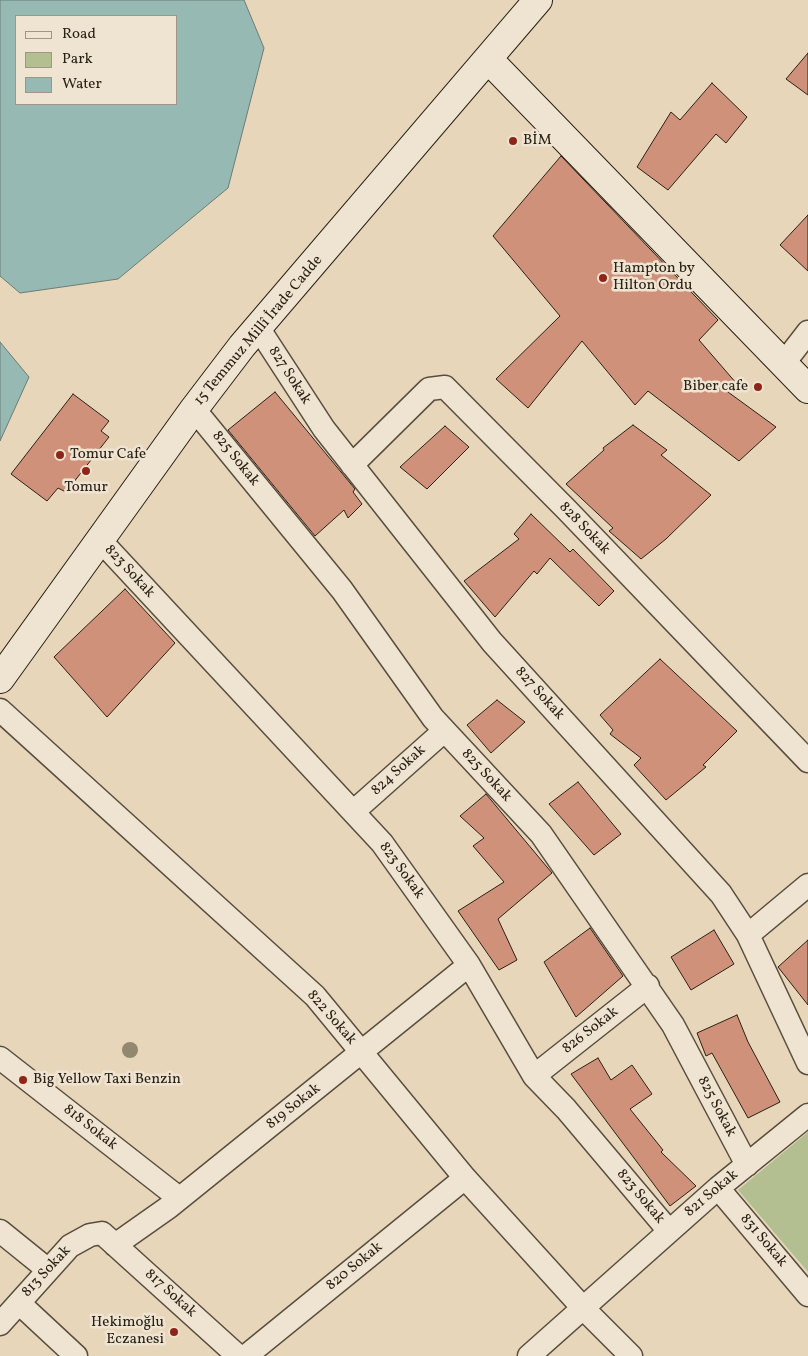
<!DOCTYPE html>
<html>
<head>
<meta charset="utf-8">
<style>
  body { margin:0 }
  #map { position:relative; width:808px; height:1356px; overflow:hidden; background:#e7d6ba; font-family:Vollkorn,serif }
  canvas { display:block }
  .legend { position:absolute; left:15px; top:15px; width:162px; height:90px; box-sizing:border-box; background:#efe4d2; border:1px solid #a09686; margin:0; padding:6px 9px; list-style:none; font-size:15px; color:#2a2115 }
  .legend li { display:flex; align-items:center; gap:10px; height:25px }
  .legend b { width:25px; border:1px solid #a09686 }
</style>
</head>
<body>
<div id="map">
<canvas width="808" height="1356"></canvas>
<ul class="legend">
<li><b style="height:6px;background:#efe4d2"></b>Road</li>
<li><b style="height:14px;background:#b3be91"></b>Park</li>
<li><b style="height:14px;background:#97b9b4"></b>Water</li>
</ul>
</div>
<script>
const ctx = document.querySelector('canvas').getContext('2d');
ctx.lineJoin = 'round';
function fillPath(path, color) { ctx.fillStyle = color; ctx.fill(path, 'evenodd'); }
const poly = rows => new Path2D(rows.map(r => 'M' + r).join(''));
function strokePath(path, color, width, dash) { ctx.strokeStyle = color; ctx.lineWidth = width; ctx.lineCap = dash ? 'butt' : 'round'; ctx.setLineDash(dash || []); ctx.stroke(path); }
function label(font, color, halo, rows, align = 'center') {
  ctx.font = font + ' Vollkorn,serif'; ctx.lineWidth = 5; ctx.setLineDash([]); ctx.textBaseline = 'middle'; ctx.strokeStyle = halo; ctx.fillStyle = color; for (const [text, x, y, turn = 0] of rows) {
    ctx.save(); ctx.translate(x, y); ctx.rotate((+turn || 0) * Math.PI / 180); ctx.textAlign = isNaN(turn) ? turn : align; if (halo) ctx.strokeText(text, 0, 0); ctx.fillText(text, 0, 0); ctx.restore();
  }
}
fillPath(poly([
  [808,1132,808,1272,738,1190]
]), '#b3be91');
const water = poly([
  [0,0,244,0,264,48,228,188,118,279,20,293,0,276,0,0],
  [176,16,176,104,16,104,16,16,176,16],
  [0,342,29,377,0,441,0,342]
]);
fillPath(water, '#97b9b4');
strokePath(water, '#6b7c74', 1);
const building = poly([
  [808,53,808,95,786,79,808,53],
  [712,83,747,117,726,143,716,134,668,190,637,167,671,112,680,120,712,83],
  [561,156,718,320,699,340,737,384,728,392,776,427,739,461,648,391,635,405,582,341,528,408,496,379,560,316,493,236,561,156],
  [808,215,808,271,780,245,808,215],
  [275,392,355,489,353,492,362,504,348,518,344,510,315,536,228,430,275,392],
  [73,394,109,421,101,431,109,437,66,492,58,488,47,501,11,474,73,394],
  [633,425,667,450,661,455,711,495,666,539,641,559,609,531,613,528,566,484,604,450,603,448,633,425],
  [445,426,469,447,427,489,400,467,445,426],
  [531,514,570,552,573,549,614,591,599,606,550,558,537,574,534,571,495,617,464,581,519,539,514,534,531,514],
  [125,589,175,643,107,717,54,657,125,589],
  [660,659,737,731,703,765,706,767,666,800,634,765,641,758,610,734,613,730,600,715,660,659],
  [497,700,525,722,491,753,467,725,497,700],
  [578,782,621,834,594,855,549,804,578,782],
  [486,794,552,873,498,919,517,960,499,970,458,911,504,882,473,846,484,838,460,816,486,794],
  [590,928,623,976,576,1017,544,962,590,928],
  [714,930,734,964,691,990,671,957,714,930],
  [808,940,808,1005,778,967,808,940],
  [737,1015,748,1042,780,1102,748,1118,712,1053,706,1056,697,1033,737,1015],
  [598,1058,611,1080,632,1065,652,1094,630,1109,663,1150,661,1152,696,1186,670,1206,571,1074,598,1058]
]);
fillPath(building, '#d0917b');
strokePath(building, '#2a2115', 1);
const minor = poly([
  [259,329,324,429,492,642,721,894,748,935,808,1063],
  [784,363,808,332],
  [194,409,342,590,433,718,541,834,673,1025,747,1165],
  [352,465,429,389,445,387,566,509,808,761],
  [99,539,382,843,469,965,534,1076,566,1109,669,1231],
  [0,710,315,996,465,1178,583,1308,631,1356],
  [353,812,444,731],
  [748,935,808,885],
  [0,1058,179,1198],
  [534,1076,648,986],
  [718,1188,808,1295],
  [0,1231,47,1269],
  [115,1245,169,1207,469,965],
  [19,1303,76,1356],
  [0,1324,70,1246,90,1235,102,1233,238,1356],
  [246,1356,465,1178],
  [529,1356,718,1188,808,1115]
]);
const secondary = poly([
  [488,59,808,389],
  [0,679,194,409,242,346,538,0]
]);
strokePath(minor, '#594e3e', 25);
strokePath(secondary, '#2a2115', 30);
strokePath(minor, '#efe4d2', 22);
strokePath(secondary, '#efe4d2', 28);
ctx.fillStyle = '#928870';
for (const [x, y] of [
  [130,1050]
]) { ctx.beginPath(); ctx.arc(x, y, 8, 0, 2 * Math.PI); ctx.fill(); }
for (const [x, y, r, color] of [
  [513,141,5,"#8f2418"],
  [603,278,5,"#8f2418"],
  [758,387,5,"#8f2418"],
  [60,455,5,"#8f2418"],
  [86,471,5,"#8f2418"],
  [23,1080,5,"#8f2418"],
  [174,1332,5,"#8f2418"]
]) { const dot = new Path2D(); dot.arc(x, y, r, 0, 2 * Math.PI); ctx.fillStyle = color; ctx.fill(dot); strokePath(dot, '#efe4d2', 2); }
label('15px', '#2a2115', '#efe4d2', [
  ["BİM",523,141],
  ["Hampton by",613,269],
  ["Hilton Ordu",613,286],
  ["Biber cafe",748,387,"right"],
  ["Tomur Cafe",70,455],
  ["Tomur",86,488,"center"],
  ["Big Yellow Taxi Benzin",33,1080],
  ["Hekimoğlu",164,1323,"right"],
  ["Eczanesi",164,1340,"right"]
], 'left');
label('15px', '#2a2115', '#efe4d2', [
  ["15 Temmuz Millî İrade Cadde",259,331,-50],
  ["827 Sokak",289,376,57],
  ["825 Sokak",235,459,51],
  ["828 Sokak",584,529,46],
  ["823 Sokak",129,572,47],
  ["827 Sokak",539,694,48],
  ["824 Sokak",399,771,-42],
  ["825 Sokak",486,776,47],
  ["823 Sokak",401,871,54],
  ["822 Sokak",331,1018,49],
  ["826 Sokak",591,1031,-38],
  ["819 Sokak",294,1107,-38],
  ["825 Sokak",716,1107,62],
  ["818 Sokak",90,1128,38],
  ["821 Sokak",712,1194,-40],
  ["823 Sokak",640,1197,50],
  ["831 Sokak",763,1241,50],
  ["820 Sokak",355,1267,-39],
  ["813 Sokak",47,1272,-47],
  ["817 Sokak",170,1294,42]
]);
</script>
</body>
</html>
